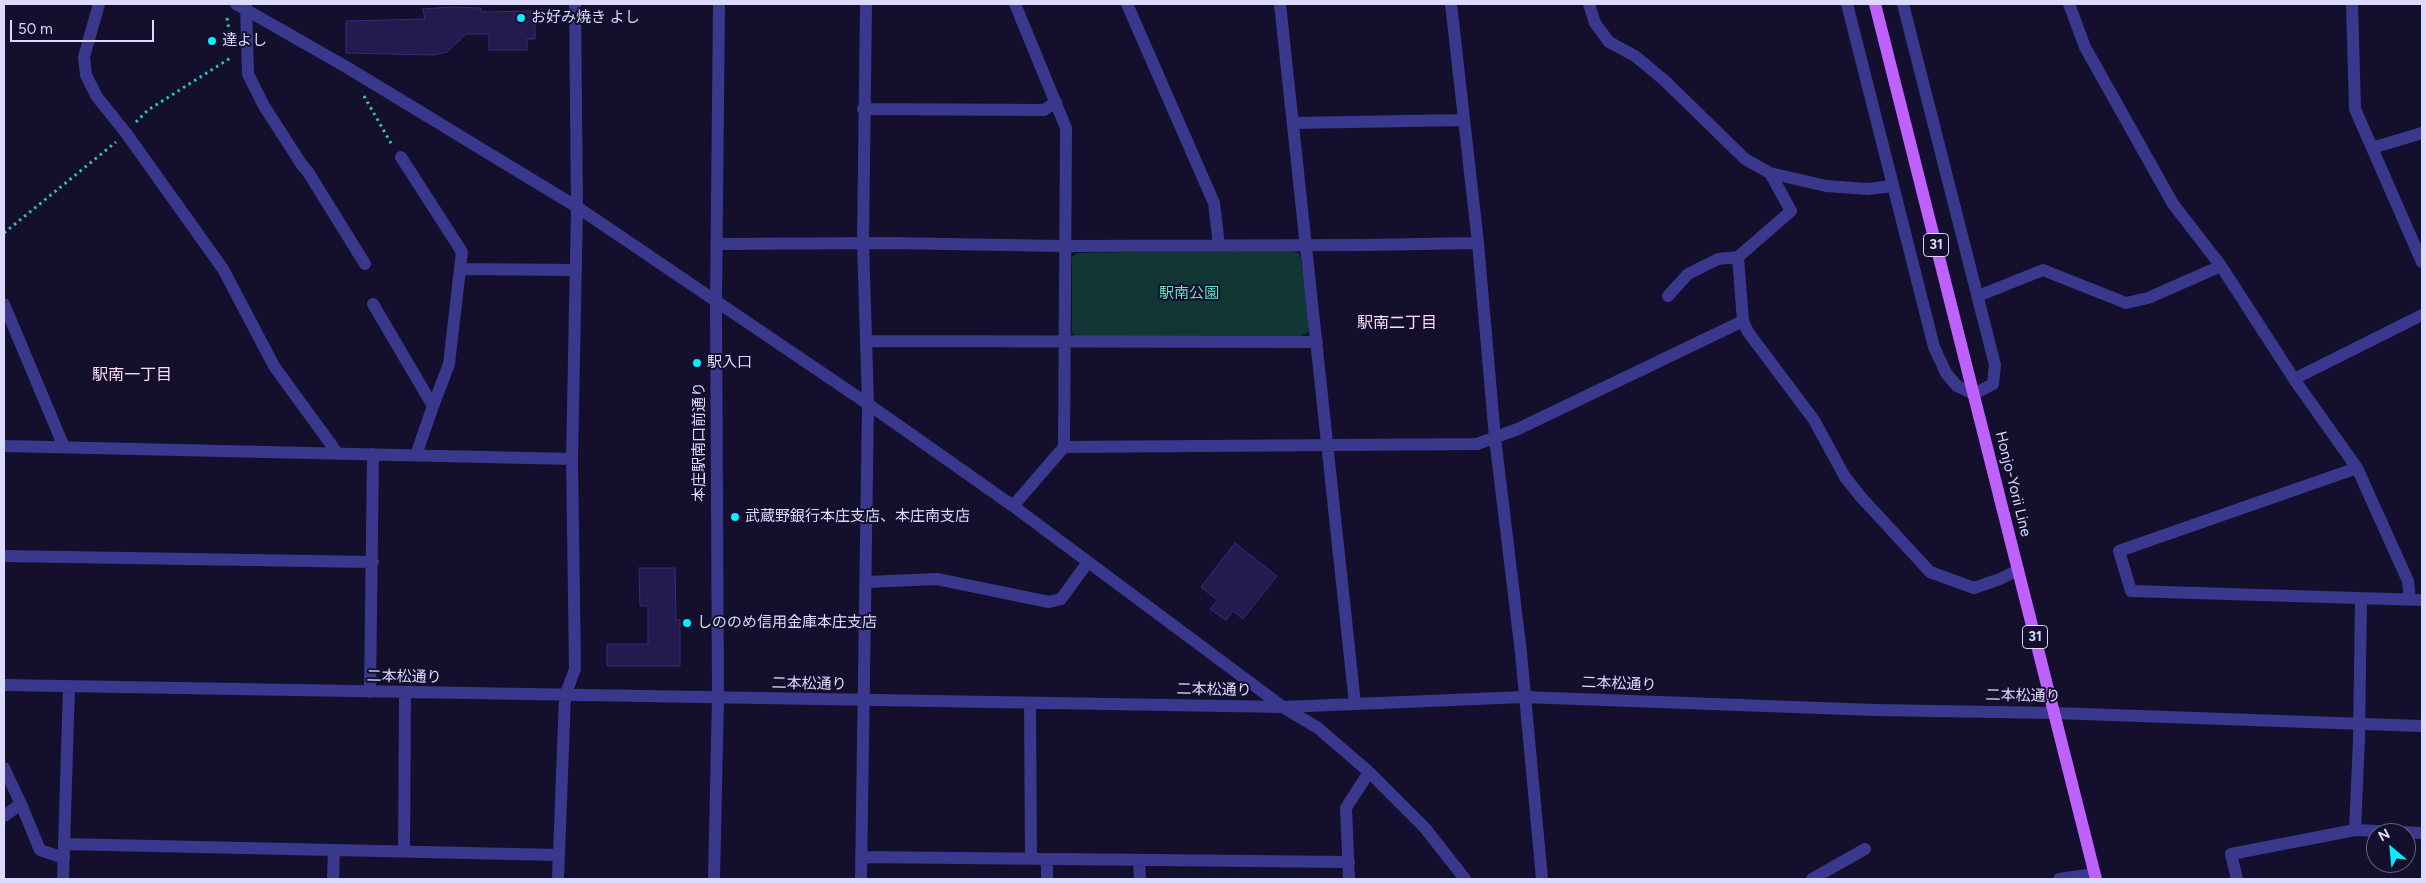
<!DOCTYPE html>
<html>
<head>
<meta charset="utf-8">
<style>
  body { margin:0 }
  #map { position:relative; width:2426px; height:883px; overflow:hidden; background:#130f2c; font-family:Figtree,sans-serif }
  canvas { display:block }
  .frame { position:absolute; inset:0; border:5px solid #dddaff; pointer-events:none }
  .north { position:absolute; left:2366px; top:823px; width:50px; height:50px; box-sizing:border-box; background:#130f2c; border:1px solid #646080; border-radius:50%; rotate:332deg; font-size:14px; font-weight:700; line-height:20px; text-align:center; color:#dddaff }
  .north::after { content:''; display:block; margin:auto; width:18px; height:22px; background:#06eeff; clip-path:polygon(50% 0,100% 100%,50% 72%,0 100%) }
  .scale { position:absolute; left:10px; top:20px; width:144px; height:22px; box-sizing:border-box; border:2px solid #dddaff; border-top:0; padding-left:6px; font-size:15px; line-height:18px; white-space:nowrap; color:#dddaff; -webkit-text-stroke:4px #130f2c; paint-order:stroke }
</style>
</head>
<body>
<div id="map">
<canvas width="2426" height="883"></canvas>
<div class="frame"></div>
<div class="north">N</div>
<div class="scale">50 m</div>
</div>
<script>
const ctx = document.querySelector('canvas').getContext('2d');
ctx.lineJoin = 'round';
function fillPath(path, color) { ctx.fillStyle = color; ctx.fill(path, 'evenodd'); }
const poly = rows => new Path2D(rows.map(r => 'M' + r).join(''));
function strokePath(path, color, width, dash) { ctx.strokeStyle = color; ctx.lineWidth = width; ctx.lineCap = dash ? 'butt' : 'round'; ctx.setLineDash(dash || []); ctx.stroke(path); }
function label(font, color, halo, rows, align = 'center') {
  ctx.font = font + ' Figtree,"Noto Sans JP",sans-serif'; ctx.lineWidth = 4; ctx.setLineDash([]); ctx.textBaseline = 'middle'; ctx.strokeStyle = halo; ctx.fillStyle = color; for (const [text, x, y, turn = 0] of rows) {
    ctx.save(); ctx.translate(x, y); ctx.rotate((+turn || 0) * Math.PI / 180); ctx.textAlign = isNaN(turn) ? turn : align; if (halo) ctx.strokeText(text, 0, 0); ctx.fillText(text, 0, 0); ctx.restore();
  }
}
fillPath(poly([
  [1289,249,1300,254,1311,331,1301,336,1077,337,1072,332,1072,257,1077,253]
]), '#123634');
const building = poly([
  [452,7,481,8,481,12,535,11,535,39,527,39,527,50,489,50,489,34,466,34,447,52,432,55,346,53,346,21,425,19,423,9,452,7],
  [1235,543,1277,576,1243,619,1233,611,1226,620,1210,609,1217,600,1201,587,1235,543],
  [639,568,675,568,676,620,680,620,680,666,607,666,607,644,648,644,648,606,640,606,639,568]
]);
fillPath(building, '#231a4e');
strokePath(building, '#392b7b', 1);
strokePath(poly([
  [227,18,230,36],
  [364,96,392,145],
  [136,122,148,110,232,57],
  [4,233,116,142]
]), '#29c4b6', 3, [2.5, 4]);
strokePath(poly([
  [99,4,84,57,86,75,97,97,126,133,223,269,274,366,338,454],
  [236,4,348,68,577,207,868,404,1013,506,1283,707,1318,728,1369,772,1425,828,1465,879],
  [246,4,248,74,264,106,302,165,308,172,365,264],
  [1127,4,1214,203,1219,245],
  [1280,4,1355,704],
  [1451,4,1478,243,1495,438,1521,653,1542,879],
  [1589,4,1595,23,1609,42,1635,56,1664,80,1745,159,1770,173,1826,186,1868,189,1892,186],
  [1847,4,1934,347,1946,373,1957,386,1974,394,1993,384,1995,365,1903,4],
  [2069,4,2085,47,2173,204,2221,266,2294,379,2357,468,2408,581,2410,600],
  [2352,4,2355,109,2422,262],
  [863,109,1044,110,1056,102],
  [1294,123,1463,120],
  [2372,148,2422,133],
  [401,157,462,252,460,269],
  [718,244,888,243,1064,246,1363,245,1478,243],
  [1738,257,1743,321,1748,332,1814,420,1845,477,1860,496,1930,572,1974,588,2000,579,2018,570],
  [1668,296,1688,274,1718,259,1738,257,1791,211,1770,173],
  [1978,296,2043,270,2126,303,2148,298,2221,266],
  [4,304,64,447],
  [373,304,433,406,416,455],
  [866,341,1317,342],
  [2294,379,2422,315],
  [433,406,449,364,460,269,576,270],
  [4,446,572,459],
  [1064,447,1477,444,1518,429,1743,321],
  [2357,468,2119,551,2131,591,2422,600],
  [1013,506,1064,447,1066,128,1015,4],
  [4,556,373,562],
  [866,582,937,579,1049,602,1061,599,1088,562],
  [4,685,1283,707,1524,697,1874,710,2054,713,2422,726],
  [370,692,373,454],
  [1030,703,1031,858],
  [4,768,21,804,40,850,64,858],
  [4,816,21,804],
  [2355,830,2359,739,2361,600],
  [64,844,558,855],
  [404,852,405,693],
  [861,857,1349,862],
  [1139,860,1140,879],
  [63,879,69,687],
  [333,879,334,850],
  [558,879,565,696,575,669,572,459,577,207,575,4],
  [714,879,718,698,716,301,719,4],
  [861,879,868,404,863,243,866,4],
  [1047,879,1047,859],
  [1349,879,1346,808,1369,772],
  [1812,879,1865,849],
  [2059,879,2094,874],
  [2237,879,2231,854,2355,830,2422,833]
]), '#39388d', 12);
strokePath(poly([
  [1875,4,2096,879]
]), '#bf61ff', 12);
for (const [x, y, r, color] of [
  [521,18,5,"#06eeff"],
  [212,41,5,"#06eeff"],
  [697,363,5,"#06eeff"],
  [735,517,5,"#06eeff"],
  [687,623,5,"#06eeff"]
]) { const dot = new Path2D(); dot.arc(x, y, r, 0, 2 * Math.PI); ctx.fillStyle = color; ctx.fill(dot); strokePath(dot, '#130f2c', 2); }
for (const [x, y, w] of [
  [1936,245,25],
  [2035,637,25]
]) { const box = new Path2D(); box.roundRect(x - w / 2, y - 11.5, w, 23, 4); ctx.fillStyle = '#130f2c'; ctx.fill(box); strokePath(box, '#dddaff', 1); }
label('bold 14px', '#dddaff', null, [
  ["31",1936,245],
  ["31",2035,637]
]);
label('15px', '#dddaff', '#130f2c', [
  ["お好み焼き よし",531,18],
  ["達よし",222,41],
  ["駅入口",707,363],
  ["武蔵野銀行本庄支店、本庄南支店",745,517],
  ["しののめ信用金庫本庄支店",697,623]
], 'left');
label('15px', '#5ee7c1', '#130f2c', [
  ["駅南公園",1189,294]
]);
label('15px', '#dddaff', '#130f2c', [
  ["本庄駅南口前通り",700,442,-90],
  ["Honjo-Yorii Line",2013,484,76],
  ["二本松通り",404,677,1],
  ["二本松通り",809,684,1],
  ["二本松通り",1619,684,2],
  ["二本松通り",1214,690,1],
  ["二本松通り",2023,696,1]
]);
label('16px', '#ffdcf3', '#130f2c', [
  ["駅南二丁目",1397,323],
  ["駅南一丁目",132,375]
]);
</script>
</body>
</html>
